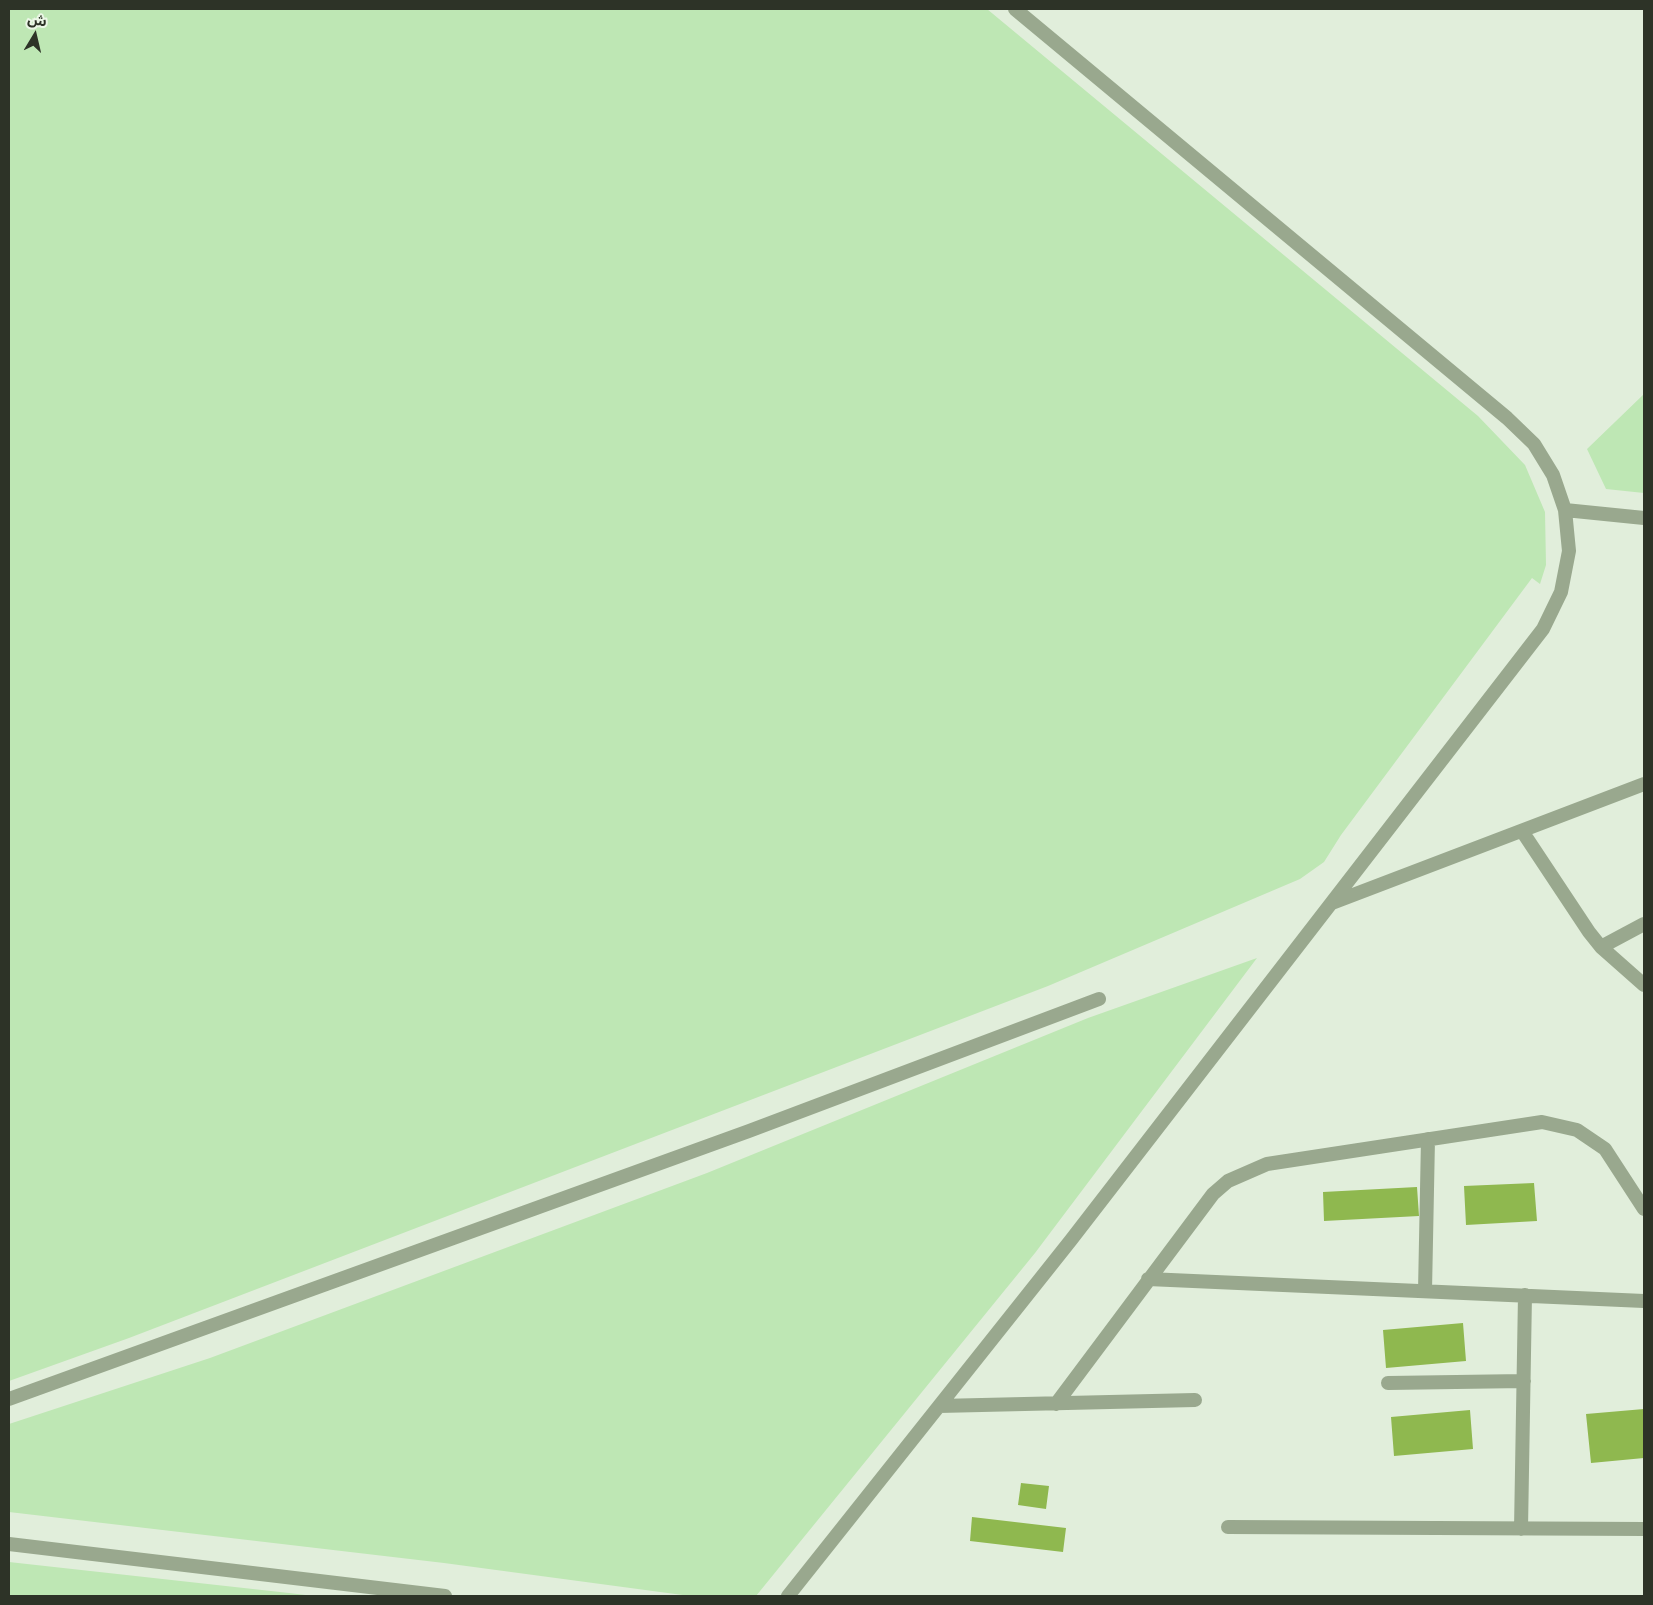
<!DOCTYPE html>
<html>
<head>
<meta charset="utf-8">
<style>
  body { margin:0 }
  #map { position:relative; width:1653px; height:1605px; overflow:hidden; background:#e1eedb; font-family:"Work Sans","Noto Sans Arabic",sans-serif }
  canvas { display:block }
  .frame { position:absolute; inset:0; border:10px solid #2d3327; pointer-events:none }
  .north { position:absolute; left:10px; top:10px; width:50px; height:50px; -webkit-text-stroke:4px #ebf7e6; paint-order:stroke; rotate:9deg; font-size:14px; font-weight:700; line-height:20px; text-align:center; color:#2d3327 }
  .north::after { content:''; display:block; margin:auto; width:18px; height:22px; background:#2d3327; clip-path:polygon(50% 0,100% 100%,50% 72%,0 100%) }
</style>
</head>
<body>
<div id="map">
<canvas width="1653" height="1605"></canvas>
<div class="frame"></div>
<div class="north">ش</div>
</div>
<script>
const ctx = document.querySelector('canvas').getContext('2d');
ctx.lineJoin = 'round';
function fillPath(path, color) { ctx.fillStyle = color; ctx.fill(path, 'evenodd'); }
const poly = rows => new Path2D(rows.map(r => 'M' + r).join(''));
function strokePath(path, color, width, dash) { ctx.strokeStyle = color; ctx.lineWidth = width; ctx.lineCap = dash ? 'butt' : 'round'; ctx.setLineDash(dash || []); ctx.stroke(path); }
fillPath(poly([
  [9,9,987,9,1478,416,1525,465,1545,512,1546,565,1540,584,1532,578,1341,835,1324,862,1300,879,1048,986,129,1338,9,1381],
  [1644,394,1644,493,1606,489,1587,449],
  [1257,958,1035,1253,756,1596,690,1596,444,1563,9,1512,9,1424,210,1358,707,1173,1088,1018],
  [9,1562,289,1593,314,1596,9,1596]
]), '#bee7b4');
fillPath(poly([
  [1534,1183,1537,1221,1466,1225,1464,1186],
  [1417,1187,1419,1216,1324,1221,1323,1192],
  [1463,1323,1466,1361,1386,1368,1383,1330],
  [1644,1409,1644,1458,1591,1463,1586,1414],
  [1470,1410,1473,1449,1394,1456,1391,1417],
  [1021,1483,1049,1486,1046,1509,1018,1505],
  [972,1517,1066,1528,1063,1552,970,1541]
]), '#8fb84f');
strokePath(poly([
  [1565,510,1644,518],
  [1522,831,1589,932,1601,947,1644,985],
  [1332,903,1644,784],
  [1601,947,1644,924],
  [1148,1279,1644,1301],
  [1425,1291,1428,1139],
  [1388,1383,1524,1381],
  [9,1399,749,1131,1099,999],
  [1056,1404,1213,1194,1228,1181,1267,1164,1542,1122,1577,1130,1605,1149,1644,1209],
  [939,1406,1195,1400],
  [1228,1527,1644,1529],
  [1521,1529,1525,1295],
  [9,1544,445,1596],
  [788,1596,1071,1240,1543,629,1561,592,1569,551,1565,510,1553,475,1534,444,1507,418,1015,9]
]), '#99a88e', 14);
</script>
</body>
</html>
